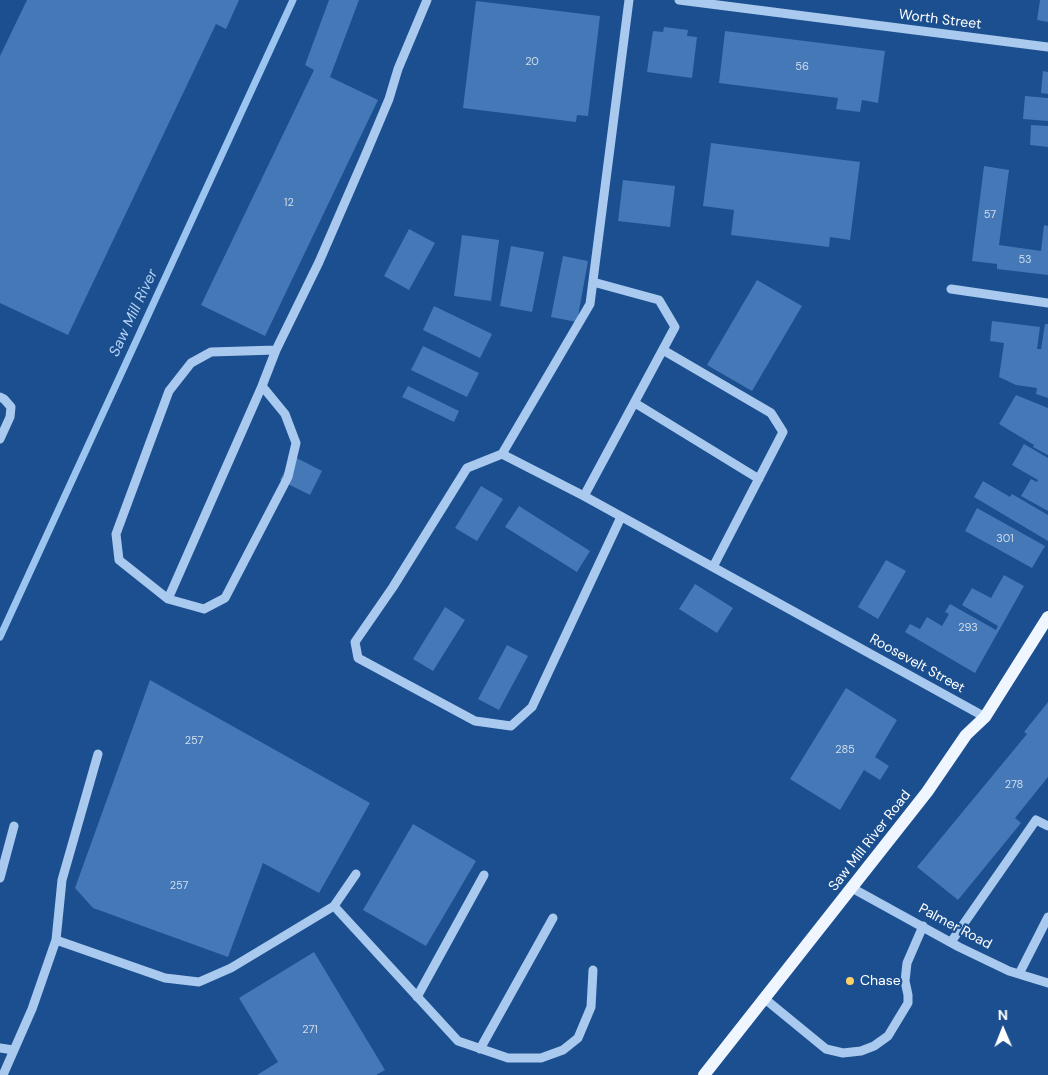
<!DOCTYPE html>
<html>
<head>
<meta charset="utf-8">
<style>
  body { margin:0 }
  #map { position:relative; width:1048px; height:1075px; overflow:hidden; background:#1b4f8f; font-family:"DM Sans",sans-serif }
  canvas { display:block }
  .north { position:absolute; left:978px; top:1005px; width:50px; height:50px; -webkit-text-stroke:4px #1b4f8f; paint-order:stroke; rotate:359deg; font-size:14px; font-weight:700; line-height:20px; text-align:center; color:#fff }
  .north::after { content:''; display:block; margin:auto; width:18px; height:22px; background:#fff; clip-path:polygon(50% 0,100% 100%,50% 72%,0 100%) }
</style>
</head>
<body>
<div id="map">
<canvas width="1048" height="1075"></canvas>
<div class="north">N</div>
</div>
<script>
const ctx = document.querySelector('canvas').getContext('2d');
ctx.lineJoin = 'round';
const poly = rows => new Path2D(rows.map(r => 'M' + r).join(''));
function strokePath(path, color, width, dash) { ctx.strokeStyle = color; ctx.lineWidth = width; ctx.lineCap = dash ? 'butt' : 'round'; ctx.setLineDash(dash || []); ctx.stroke(path); }
function fillPath(path, color) { ctx.fillStyle = color; ctx.fill(path, 'evenodd'); }
function label(font, color, halo, rows, align = 'center') {
  ctx.font = font + ' "DM Sans",sans-serif'; ctx.lineWidth = 4.5; ctx.setLineDash([]); ctx.textBaseline = 'middle'; ctx.strokeStyle = halo; ctx.fillStyle = color; for (const [text, x, y, turn = 0] of rows) {
    ctx.save(); ctx.translate(x, y); ctx.rotate((+turn || 0) * Math.PI / 180); ctx.textAlign = isNaN(turn) ? turn : align; if (halo) ctx.strokeText(text, 0, 0); ctx.fillText(text, 0, 0); ctx.restore();
  }
}
strokePath(poly([
  [0,637,293,0]
]), '#9cc4f0', 7);
fillPath(poly([
  [27,0,239,0,226,29,216,24,68,335,0,303,0,56],
  [329,0,359,0,330,77,378,100,265,336,201,305,314,70,305,65],
  [1040,0,1048,0,1048,22,1037,20],
  [476,1,600,16,588,116,577,115,576,122,463,108],
  [664,27,688,30,687,36,697,37,692,78,647,72,653,31,663,32],
  [725,31,885,51,878,103,862,100,860,112,836,109,838,98,719,83],
  [1043,71,1048,72,1048,94,1041,93],
  [1025,96,1048,98,1048,121,1023,119],
  [1031,125,1048,126,1048,147,1030,145],
  [711,143,860,162,850,240,830,237,829,247,731,235,734,210,703,206],
  [984,166,1009,170,999,245,1041,251,1044,225,1048,226,1048,275,997,269,997,264,972,261],
  [623,180,675,186,670,227,618,221],
  [409,229,435,243,409,290,384,276],
  [462,235,499,240,491,301,454,296],
  [511,246,544,252,532,312,500,306],
  [563,256,588,261,577,322,551,317],
  [757,280,802,306,752,391,707,365],
  [434,306,492,334,480,358,423,330],
  [992,321,1040,327,1037,349,1041,349,1045,324,1048,324,1048,398,1036,394,1037,388,1016,385,999,377,1004,343,990,341],
  [423,346,479,373,467,397,411,370],
  [408,386,459,411,454,422,402,397],
  [1016,395,1048,408,1048,455,1033,447,1034,445,999,424],
  [1024,444,1048,458,1048,511,1021,496,1031,479,1037,482,1038,480,1012,465],
  [293,456,322,471,310,495,280,480],
  [983,481,1010,497,1012,494,1048,515,1048,541,974,497],
  [481,486,503,499,477,541,455,528],
  [519,506,590,551,577,572,505,527],
  [977,508,1045,546,1032,568,965,531],
  [886,560,906,571,878,619,858,607],
  [1004,575,1024,586,975,673,905,632,910,624,920,629,927,617,942,626,949,614,945,612,950,604,996,630,998,626,962,605,972,588,991,598],
  [695,584,733,608,717,633,679,609],
  [445,607,465,620,433,671,413,659],
  [507,645,528,656,499,710,478,699],
  [150,680,370,803,319,893,263,863,228,957,93,908,75,888],
  [846,688,897,720,875,757,889,766,880,780,864,770,840,810,790,779],
  [1048,702,1048,777,1015,818,1021,823,958,900,917,867,1027,734,1024,732],
  [413,824,476,861,426,946,363,910],
  [314,952,385,1070,376,1075,257,1075,278,1062,239,998]
]), '#4478b7');
strokePath(poly([
  [679,0,1048,47],
  [951,289,1048,303],
  [663,350,771,413,783,432,713,567],
  [262,386,285,414,296,443,288,477,225,598,204,609,168,599,119,560,116,534,169,391,191,363,211,352,276,350],
  [0,397,4,399,11,407,10,417,0,439],
  [635,403,759,479],
  [502,454,584,496,985,717],
  [584,496,675,327,659,300,593,282],
  [621,517,532,707,511,726,475,721,358,658,355,642,393,587,467,468,502,454,590,304,629,0],
  [168,599,262,386,276,350,319,262,365,156,389,99,398,69,427,0],
  [0,878,14,826],
  [852,888,959,947,1009,971,1048,983],
  [334,906,458,1041,508,1058,541,1058,563,1050,578,1038,591,1007,593,970],
  [56,940,165,978,199,982,231,968,334,906,356,874],
  [951,942,1036,820,1048,826],
  [1019,974,1048,917],
  [417,997,484,875],
  [765,999,826,1049,843,1053,861,1051,874,1046,888,1036,908,1003,908,995,905,981,907,963,923,926],
  [0,1048,13,1050],
  [480,1049,553,918],
  [3,1075,32,1009,56,940,62,880,98,754]
]), '#a9c9ee', 9);
strokePath(poly([
  [704,1075,927,792,966,735,985,717,1048,617]
]), '#f0f6ff', 12);
for (const [x, y, r, color] of [
  [850,981,5,"#ffd166"]
]) { const dot = new Path2D(); dot.arc(x, y, r, 0, 2 * Math.PI); ctx.fillStyle = color; ctx.fill(dot); strokePath(dot, '#1b4f8f', 2); }
label('11px', '#d0dded', null, [
  ["20",532,62],
  ["56",802,67],
  ["12",289,203],
  ["57",990,215],
  ["53",1025,260],
  ["301",1005,539],
  ["293",968,628],
  ["257",194,741],
  ["285",845,750],
  ["278",1014,785],
  ["257",179,886],
  ["271",310,1030]
]);
label('14px', '#fff', '#1b4f8f', [
  ["Worth Street",940,20,7],
  ["Roosevelt Street",917,664,29],
  ["Saw Mill River Road",870,841,-52],
  ["Palmer Road",955,927,28]
]);
label('14px', '#fff', '#1b4f8f', [
  ["Chase",860,981]
], 'left');
label('italic 15px', '#b5d3f5', '#1b4f8f', [
  ["Saw Mill River",134,313,-65]
]);
</script>
</body>
</html>
